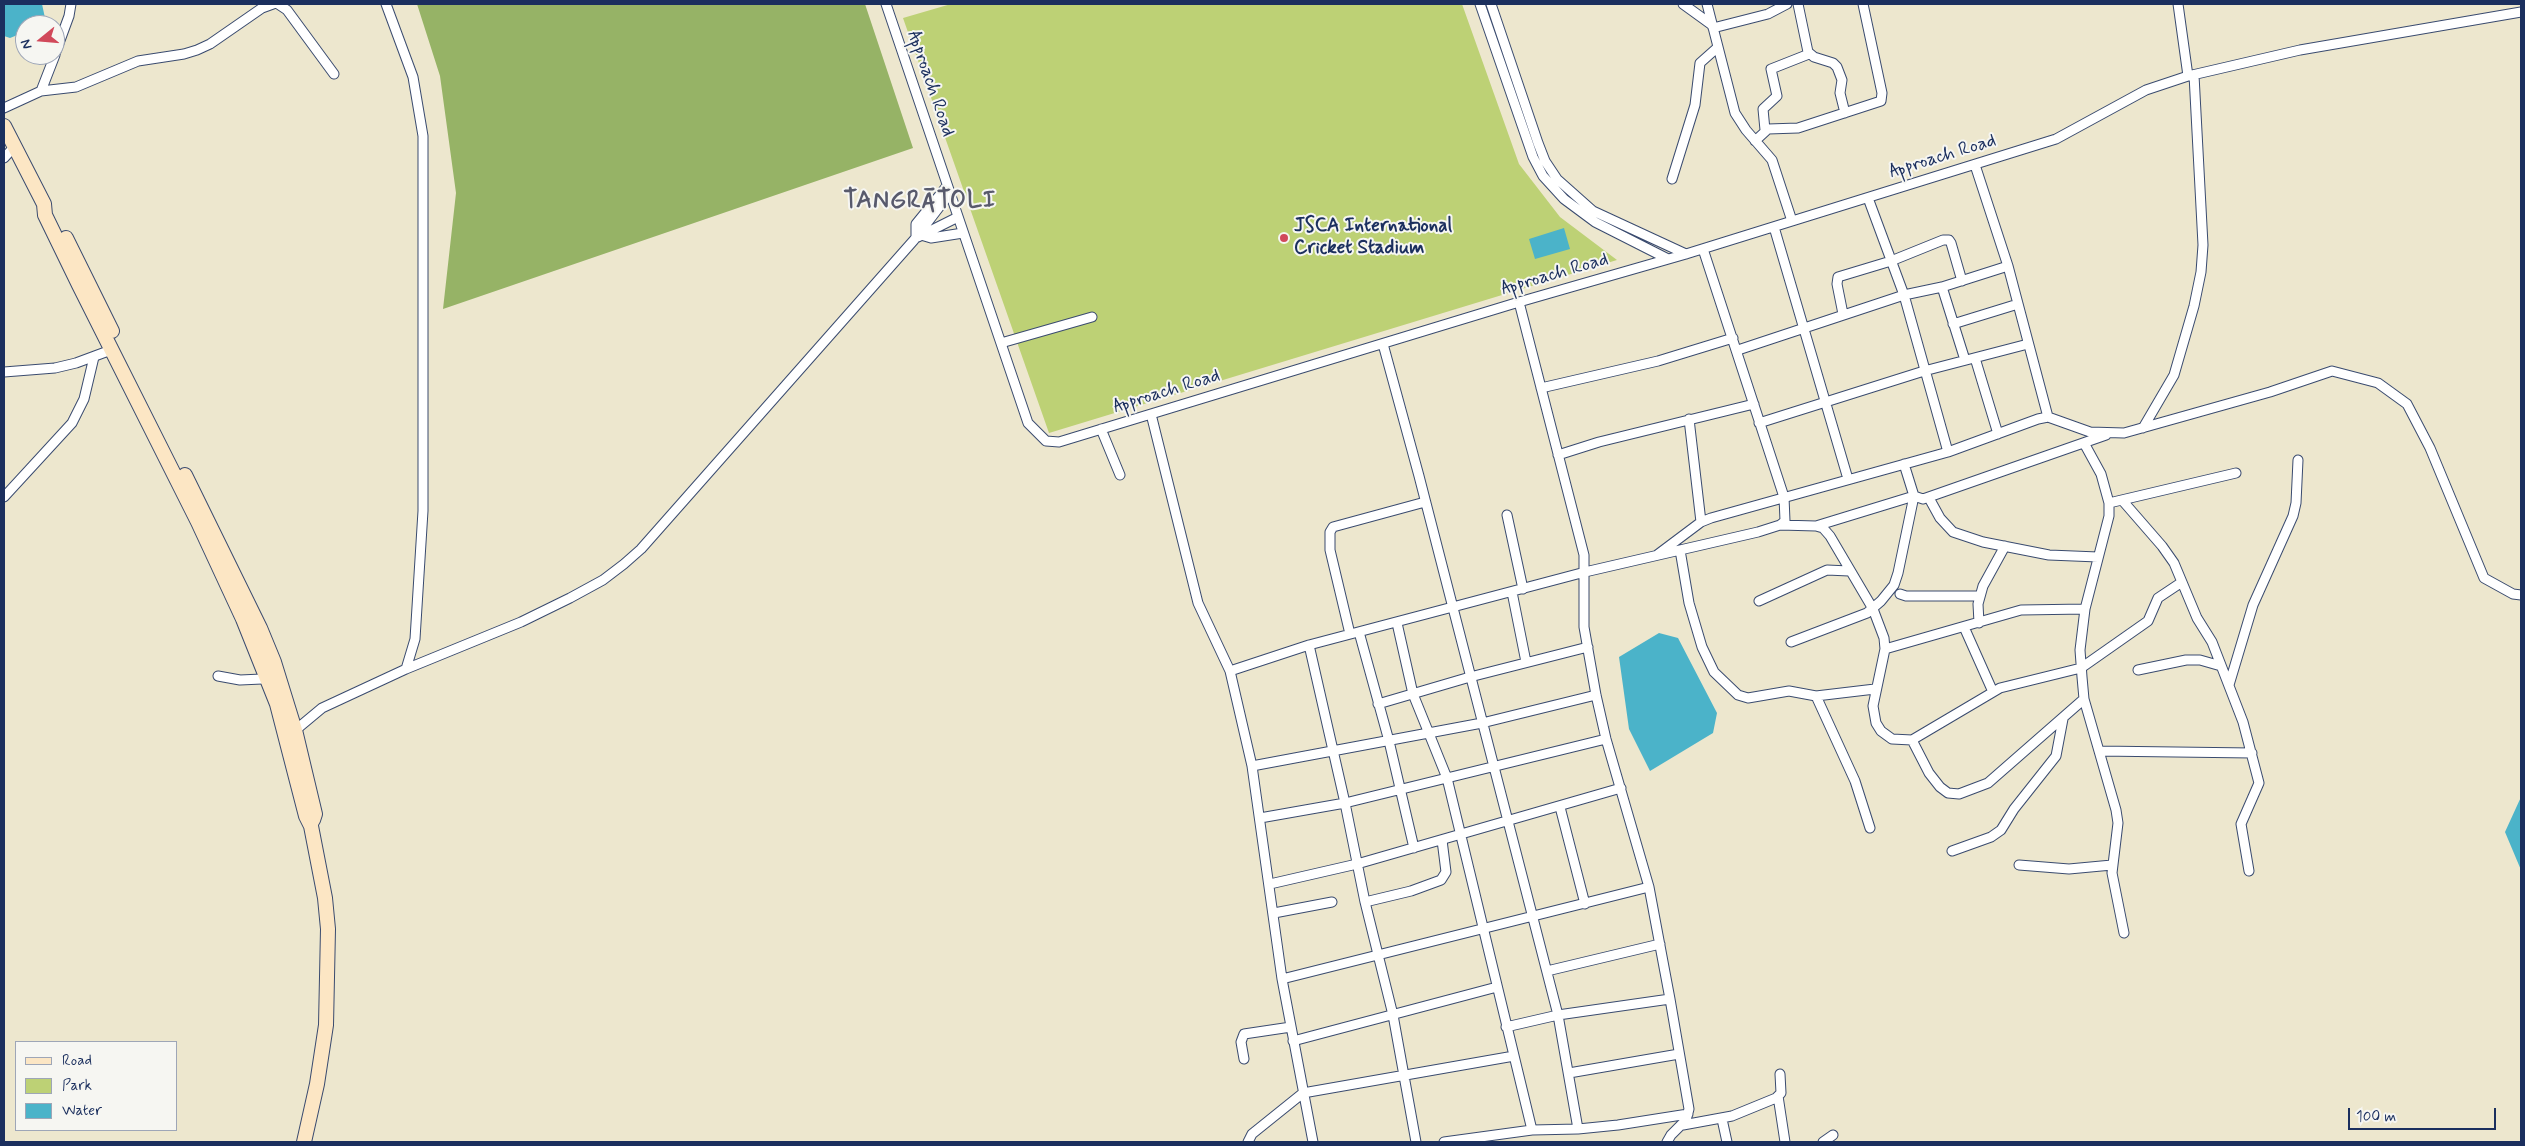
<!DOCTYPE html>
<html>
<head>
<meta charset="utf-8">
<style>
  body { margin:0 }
  #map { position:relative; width:2525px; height:1146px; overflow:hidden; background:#ede7ce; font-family:Mynerve,sans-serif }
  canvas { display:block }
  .frame { position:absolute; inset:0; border:5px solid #1b2f5e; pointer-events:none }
  .legend { position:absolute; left:15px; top:1041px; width:162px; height:90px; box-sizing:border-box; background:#f6f6f2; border:1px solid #9ea6b7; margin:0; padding:6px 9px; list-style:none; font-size:15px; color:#1b2f5e }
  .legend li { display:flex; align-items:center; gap:10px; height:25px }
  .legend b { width:25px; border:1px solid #9ea6b7 }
  .north { position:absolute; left:15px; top:15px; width:50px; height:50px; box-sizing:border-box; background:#f6f6f2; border:1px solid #9ea6b7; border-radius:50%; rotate:253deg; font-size:14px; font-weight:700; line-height:20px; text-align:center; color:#1b2f5e }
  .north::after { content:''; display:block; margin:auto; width:18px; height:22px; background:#d1495b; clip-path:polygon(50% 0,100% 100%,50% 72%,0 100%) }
  .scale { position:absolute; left:2348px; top:1108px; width:148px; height:22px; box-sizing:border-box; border:2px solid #1b2f5e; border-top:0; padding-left:6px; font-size:15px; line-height:18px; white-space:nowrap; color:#1b2f5e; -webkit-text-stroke:4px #f6f6f2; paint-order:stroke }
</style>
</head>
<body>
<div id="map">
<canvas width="2525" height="1146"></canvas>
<div class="frame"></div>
<ul class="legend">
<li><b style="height:6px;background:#fce6c4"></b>Road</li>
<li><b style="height:14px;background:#bdd175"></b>Park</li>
<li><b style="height:14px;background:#4bb3c9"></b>Water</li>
</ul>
<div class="north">N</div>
<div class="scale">100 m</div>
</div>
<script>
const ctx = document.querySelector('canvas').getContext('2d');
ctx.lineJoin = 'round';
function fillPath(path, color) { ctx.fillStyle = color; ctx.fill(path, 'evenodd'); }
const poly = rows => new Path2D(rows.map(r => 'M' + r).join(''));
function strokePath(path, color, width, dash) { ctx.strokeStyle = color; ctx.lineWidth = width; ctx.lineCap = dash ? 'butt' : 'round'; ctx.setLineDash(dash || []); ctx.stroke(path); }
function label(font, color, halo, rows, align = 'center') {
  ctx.font = font + ' Mynerve,sans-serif'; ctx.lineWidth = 4; ctx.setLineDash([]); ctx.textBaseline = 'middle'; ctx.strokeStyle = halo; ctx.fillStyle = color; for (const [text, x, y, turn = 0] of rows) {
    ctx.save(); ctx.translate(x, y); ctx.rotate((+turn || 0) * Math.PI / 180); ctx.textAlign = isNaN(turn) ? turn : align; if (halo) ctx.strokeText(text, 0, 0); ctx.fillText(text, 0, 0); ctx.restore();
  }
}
fillPath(poly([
  [951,4,1462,4,1519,164,1560,217,1617,260,1049,433,903,18]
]), '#bdd175');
fillPath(poly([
  [417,4,865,4,913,148,443,309,456,193,440,76]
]), '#96b366');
fillPath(poly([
  [4,4,42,4,45,18,41,25,25,25,25,32,10,38,4,36],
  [1564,228,1570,249,1535,259,1529,239],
  [1659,633,1678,638,1717,713,1713,733,1650,771,1629,729,1619,657],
  [2521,797,2521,870,2505,832]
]), '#4bb3c9');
const street = poly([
  [278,4,287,10,334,74],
  [386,4,413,77,423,136,423,511,415,639,406,669],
  [886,4,1028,423,1046,441,1059,442,1519,302,1686,254,2056,139,2146,90,2188,76,2300,50,2521,12],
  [1480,4,1533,157,1543,176,1564,199,1595,222,1668,259],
  [1491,4,1538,143,1545,161,1557,179,1593,211,1686,254],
  [1683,4,1712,25],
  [1707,4,1735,113,1746,130,1772,160,1792,221],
  [1798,4,1808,52,1814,57,1833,63,1837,67,1842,80,1840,93,1845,113],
  [2178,4,2188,76],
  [1713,28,1768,14,1787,4],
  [55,54,69,16,71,4],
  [41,91,55,55],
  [4,108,41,91,76,87,138,61,184,54,197,50,210,44,262,8,273,4],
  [1765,130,1763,109,1777,96,1771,69,1809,54],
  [1755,141,1768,129,1798,128,1881,101,1882,93,1863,4],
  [4,158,14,147],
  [1975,165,2008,266,2048,417],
  [1672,179,1695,105,1700,63,1718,47],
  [1868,198,1904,295,1948,452],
  [1774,227,1848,479],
  [921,235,931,238,963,233],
  [916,237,916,224,947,186],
  [918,237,958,217],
  [1942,287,1965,360],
  [1519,302,1584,555,1584,627,1596,695,1606,739,1649,887,1670,999,1689,1109,1686,1120,1671,1135,1667,1142],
  [1843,314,1837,284,1838,277,1891,261,1943,240,1949,240,1951,243,1962,281],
  [1953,324,2018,304],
  [1001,343,1092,317],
  [1383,344,1419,476,1558,1015,1578,1129],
  [1738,350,1904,295,1942,287,2008,266],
  [1975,358,1998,434],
  [4,372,55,368,76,363,111,350],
  [1541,388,1658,361,1733,338],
  [1151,414,1198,603,1230,671,1252,766,1282,979,1313,1142],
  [1689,419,1701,522],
  [1759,423,1924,371,2028,344],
  [2143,428,2174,375,2194,306,2201,272,2203,245,2194,75],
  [1101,429,1120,475],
  [2084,443,2101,474,2109,503,2109,516,2085,609,2080,650,2082,677,2084,699,2116,810,2118,823,2112,873,2124,933],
  [1558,455,1599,442,1754,404],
  [1904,464,1914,496,1923,499,2106,435],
  [4,497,72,423,84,399,94,357],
  [1929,498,1940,518,1953,532,1983,542,2049,555,2098,557],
  [2122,500,2162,546,2174,563,2197,618,2212,642,2243,722,2259,783,2241,824,2249,871],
  [2109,503,2236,473],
  [1507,515,1523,589],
  [1780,525,1816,526,1823,528,1830,536,1873,609,1884,638,1885,649,1873,706,1876,723,1881,731,1892,739,1912,740,1929,773,1940,787,1948,793,1959,794,1988,783,2084,699],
  [1816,526,1914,496],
  [1680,550,1689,603,1702,647,1714,672,1738,695,1748,698,1789,691,1816,696,1875,689],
  [1657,555,1701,522,1711,518,1948,452,2038,419,2048,417,2090,432,2124,433,2270,392,2332,371,2378,383,2407,404,2430,448,2484,578,2513,594,2521,595],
  [1512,592,1526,662],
  [1900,594,1906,596,1980,596],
  [1759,601,1827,570,1849,571],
  [1397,623,1413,694,1447,778,1532,1130],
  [1979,623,1978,604,1983,586,2005,546],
  [1964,627,1993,692],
  [1359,632,1389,741,1414,848],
  [1350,634,1330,550,1330,532,1333,527,1425,502],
  [1791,642,1867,613,1881,601,1894,585,1898,573,1914,496],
  [1309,645,1345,803,1365,902,1393,1015,1416,1142],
  [1885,649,2021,610,2085,609],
  [2138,670,2186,660,2200,660,2221,666],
  [1230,671,1309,645,1585,572,1758,532,1780,525,1785,521,1784,497,1703,249],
  [218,676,240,680,262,679,267,675],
  [2229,685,2253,605,2293,516,2296,503,2298,460],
  [1816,696,1855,781,1870,828],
  [1378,704,1470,677,1588,647],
  [292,733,322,708,406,669,521,622,570,598,603,580,624,564,641,549,914,240,950,193],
  [1912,740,2000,688,2081,668,2148,621,2158,598,2182,582],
  [2099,751,2252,753],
  [1252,766,1482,723,1596,695],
  [1560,807,1585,904],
  [1260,818,1345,803,1606,739],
  [1952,851,1991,837,2001,830,2014,809,2056,756,2063,719],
  [2019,865,2069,869,2112,865],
  [1270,884,1357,864,1621,788],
  [1365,902,1411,891,1441,880,1446,872,1442,840],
  [1274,913,1332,902],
  [1547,971,1660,944],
  [1282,979,1649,887],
  [1506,1027,1558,1015,1670,999],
  [1293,1041,1497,987],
  [1244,1059,1241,1042,1244,1034,1291,1027],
  [1569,1073,1679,1054],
  [1778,1096,1785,1142],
  [1722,1119,1727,1142],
  [1683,1125,1732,1116,1776,1098,1781,1093,1780,1074],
  [1248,1142,1252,1134,1303,1093,1514,1056],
  [1444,1142,1532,1130,1578,1129,1618,1125,1688,1114],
  [1823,1142,1833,1135]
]);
const secondary = poly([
  [4,126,44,204,45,215,79,285,198,522,243,619,277,704,306,816,311,826,325,898,328,929,326,1025,317,1084,304,1142],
  [66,238,112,331],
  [185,475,260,628,274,662,295,730,315,814,313,820]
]);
strokePath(street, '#3a4b6f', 11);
strokePath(secondary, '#3a4b6f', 16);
strokePath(street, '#fff', 9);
strokePath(secondary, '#fce6c4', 14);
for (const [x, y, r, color] of [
  [1284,238,5,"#d1495b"]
]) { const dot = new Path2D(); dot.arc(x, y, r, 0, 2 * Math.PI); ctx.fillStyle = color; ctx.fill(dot); strokePath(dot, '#f6f6f2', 2); }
label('19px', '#1b2f5e', '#f6f6f2', [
  ["Approach Road",930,84,71],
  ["Approach Road",1943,157,-17],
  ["Approach Road",1555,275,-16],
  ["Approach Road",1167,392,-17]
]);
label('bold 19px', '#1b2f5e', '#f6f6f2', [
  ["JSCA International",1294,227],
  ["Cricket Stadium",1294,249]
], 'left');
ctx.letterSpacing = '1px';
label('bold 24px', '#585a6c', '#f6f6f2', [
  ["TANGRĀTOLI",920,202]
]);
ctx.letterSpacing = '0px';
</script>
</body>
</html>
